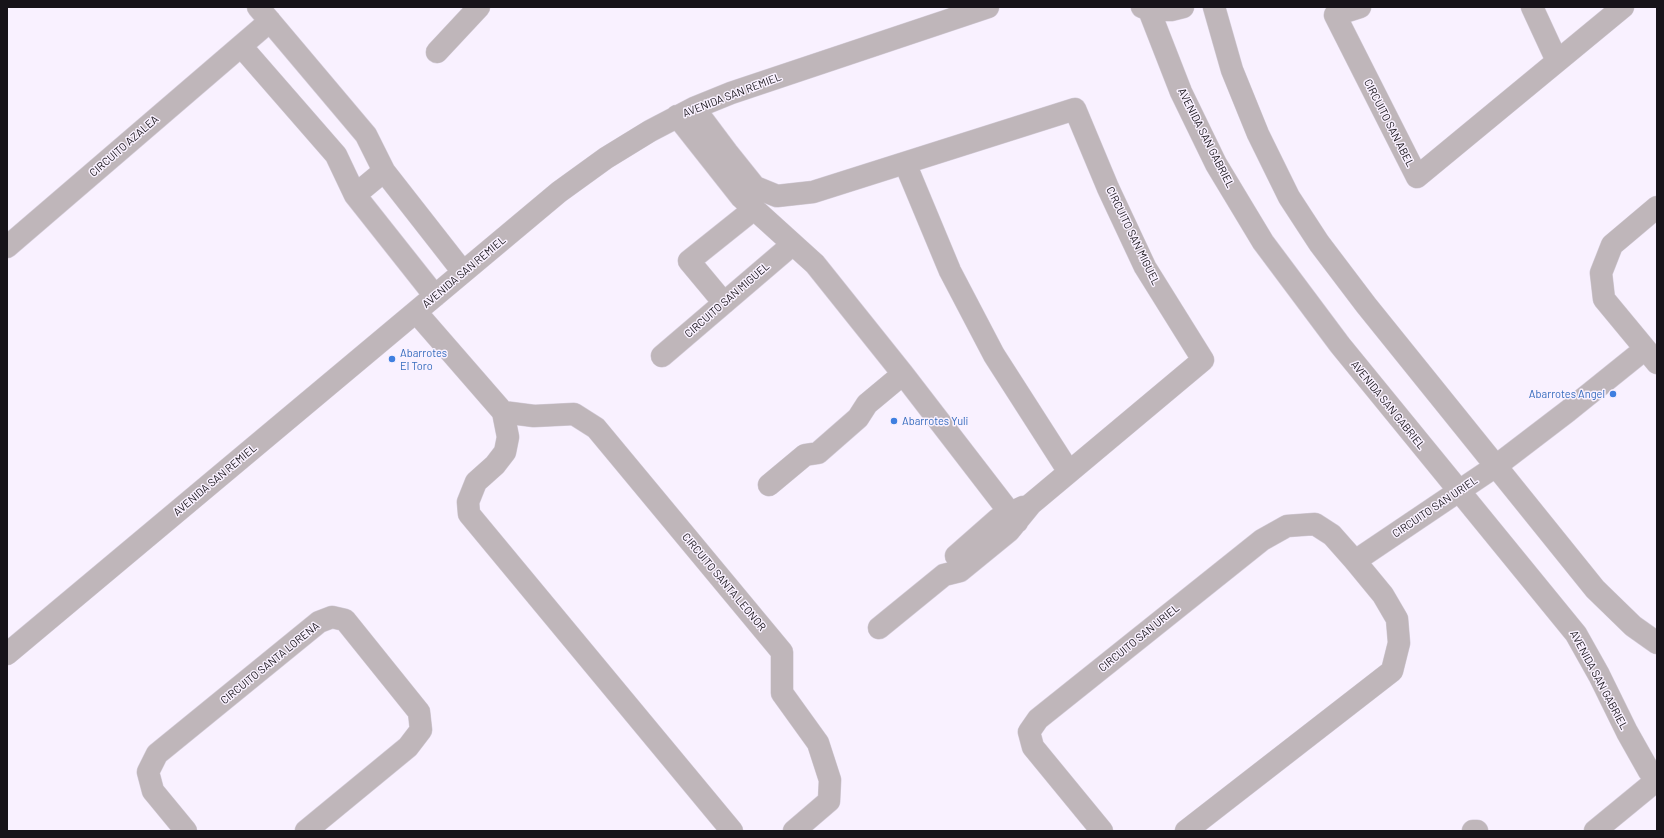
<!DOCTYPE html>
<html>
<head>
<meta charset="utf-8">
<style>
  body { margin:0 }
  #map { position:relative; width:1664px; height:838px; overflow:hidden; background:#f9f1ff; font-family:Barlow,sans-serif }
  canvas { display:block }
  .frame { position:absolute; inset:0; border:8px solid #171319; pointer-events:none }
</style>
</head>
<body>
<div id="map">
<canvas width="1664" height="838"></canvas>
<div class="frame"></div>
</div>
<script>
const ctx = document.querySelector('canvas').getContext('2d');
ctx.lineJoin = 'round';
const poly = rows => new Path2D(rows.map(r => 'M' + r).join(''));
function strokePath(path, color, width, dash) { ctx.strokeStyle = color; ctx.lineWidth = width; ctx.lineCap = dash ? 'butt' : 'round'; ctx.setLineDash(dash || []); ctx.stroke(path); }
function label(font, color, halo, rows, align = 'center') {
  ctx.font = font + ' Barlow,sans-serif'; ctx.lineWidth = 3; ctx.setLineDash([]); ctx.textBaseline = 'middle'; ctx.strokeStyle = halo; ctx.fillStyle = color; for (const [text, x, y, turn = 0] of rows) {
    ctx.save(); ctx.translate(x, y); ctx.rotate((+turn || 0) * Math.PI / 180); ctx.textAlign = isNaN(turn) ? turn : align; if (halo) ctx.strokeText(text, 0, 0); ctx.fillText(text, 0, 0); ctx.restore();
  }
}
const minor = poly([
  [258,7,366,135,384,171,463,272],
  [1142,7,1149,10,1171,10,1183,7],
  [1214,7,1232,70,1258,134,1289,197,1319,243,1366,305,1595,589,1633,626,1657,643],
  [1360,7,1335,15,1417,177,1623,7],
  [1532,7,1557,61],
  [1149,10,1181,92,1216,164,1263,242,1340,345,1576,634,1599,675,1627,732,1649,771,1657,781],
  [241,46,336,155,355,195,435,296],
  [437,52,479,7],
  [694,108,727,152,755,187,777,196,813,192,1075,109,1108,188,1145,267,1203,360,1031,504,1009,531,960,571,944,575,879,628],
  [677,116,741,197,815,264,903,374,1017,522],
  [905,163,950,271,994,355,1069,472],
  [355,195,384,171],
  [1657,207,1612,245,1601,273,1604,299,1657,363],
  [7,247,270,21],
  [724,303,689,261,754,209],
  [416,312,503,412,508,437,505,452,495,465,476,482,468,502,469,514,732,831],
  [662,356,793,244],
  [503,412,534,416,574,414,596,428,782,652,782,693,818,743,830,780,829,801,794,831],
  [769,485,805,455,818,453,858,418,867,404,903,374],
  [956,556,998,519,1023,507],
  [1355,561,1496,466,1568,411,1645,349],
  [7,654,559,192,606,158,650,131,694,108,731,93,988,7],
  [186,831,153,791,148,772,157,754,319,622,332,617,345,620,419,712,421,730,408,747,306,831],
  [1102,831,1033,747,1029,732,1038,719,1262,540,1287,526,1315,524,1332,535,1355,561,1383,595,1397,619,1399,643,1392,671,1186,831],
  [1473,831,1477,831],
  [1595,831,1657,780]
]);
strokePath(minor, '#d5cdda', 23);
strokePath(minor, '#bfb6ba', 22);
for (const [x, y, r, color] of [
  [392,359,4,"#3f7fe0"],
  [1613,394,4,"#3f7fe0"],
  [894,421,4,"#3f7fe0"]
]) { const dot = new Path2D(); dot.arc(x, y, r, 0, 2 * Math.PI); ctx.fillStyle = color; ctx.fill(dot); strokePath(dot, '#f9f1ff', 1.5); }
label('11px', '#171319', '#f9f1ff', [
  ["AVENIDA SAN REMIEL",732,95,-21],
  ["CIRCUITO SAN ABEL",1389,123,63],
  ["AVENIDA SAN GABRIEL",1206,138,63],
  ["CIRCUITO AZALEA",124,146,-41],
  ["CIRCUITO SAN MIGUEL",1133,236,64],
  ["AVENIDA SAN REMIEL",464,272,-40],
  ["CIRCUITO SAN MIGUEL",727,300,-41],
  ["AVENIDA SAN GABRIEL",1388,405,51],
  ["AVENIDA SAN REMIEL",215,480,-40],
  ["CIRCUITO SAN URIEL",1435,507,-34],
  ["CIRCUITO SANTA LEONOR",724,582,50],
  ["CIRCUITO SAN URIEL",1139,638,-39],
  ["CIRCUITO SANTA LORENA",270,663,-39],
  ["AVENIDA SAN GABRIEL",1599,680,62]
]);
label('11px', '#366cbe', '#f9f1ff', [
  ["Abarrotes",400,353],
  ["El Toro",400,366],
  ["Abarrotes Angel",1605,394,"right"],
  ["Abarrotes Yuli",902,421]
], 'left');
</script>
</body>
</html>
